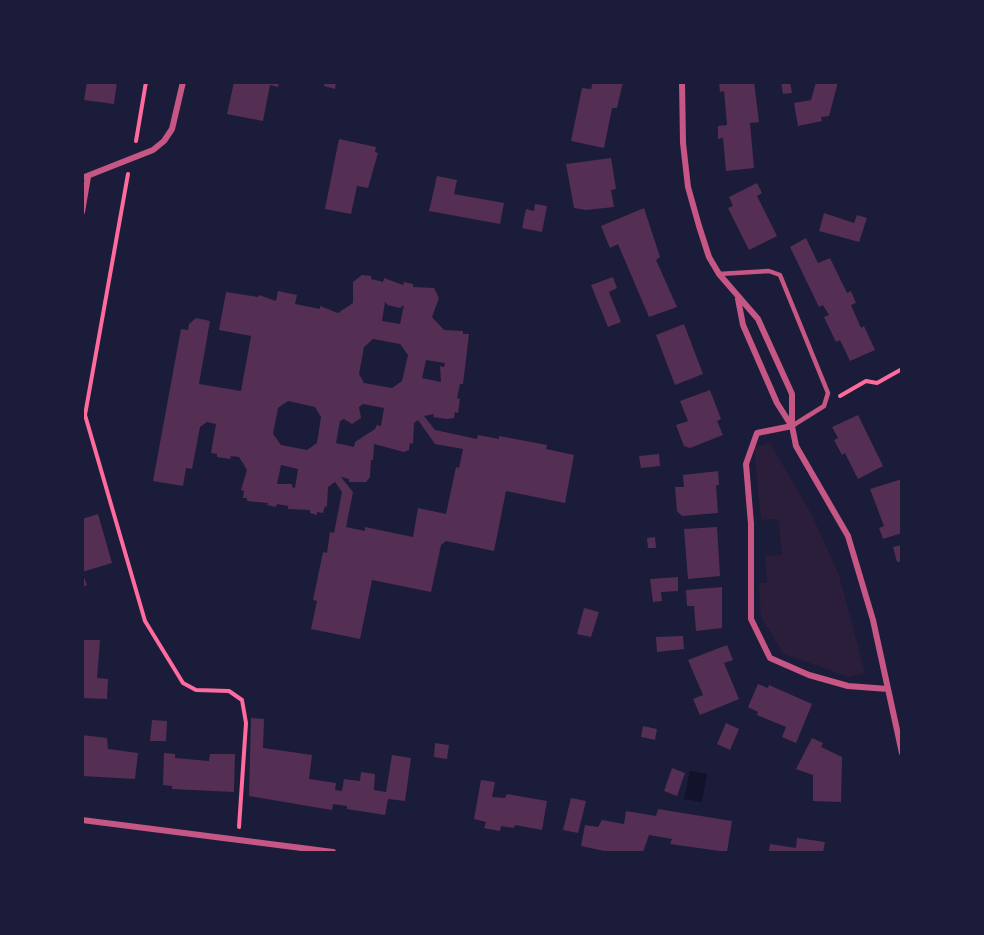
<!DOCTYPE html>
<html>
<head>
<meta charset="utf-8">
<style>
  body { margin:0 }
  #map { position:relative; width:984px; height:935px; overflow:hidden; background:#1b1b3a; font-family:"Sofia Sans Condensed",sans-serif }
  canvas { display:block }
  .frame { position:absolute; inset:0; border:84px solid #1b1b3a; pointer-events:none }
</style>
</head>
<body>
<div id="map">
<canvas width="984" height="935"></canvas>
<div class="frame"></div>
</div>
<script>
const ctx = document.querySelector('canvas').getContext('2d');
ctx.lineJoin = 'round';
function fillPath(path, color) { ctx.fillStyle = color; ctx.fill(path, 'evenodd'); }
const poly = rows => new Path2D(rows.map(r => 'M' + r).join(''));
function strokePath(path, color, width, dash) { ctx.strokeStyle = color; ctx.lineWidth = width; ctx.lineCap = dash ? 'butt' : 'round'; ctx.setLineDash(dash || []); ctx.stroke(path); }
fillPath(poly([
  [770,443,812,515,839,575,865,673,849,677,784,654,761,617,759,583,767,583,765,556,782,555,778,519,761,520,754,448]
]), '#2a1e3b');
fillPath(poly([
  [690,771,707,774,702,802,684,799]
]), '#12122b');
fillPath(poly([
  [87,82,117,82,114,104,84,100],
  [234,82,279,82,278,87,270,85,263,121,227,114],
  [325,82,336,82,335,89,324,86],
  [593,82,623,82,617,108,612,108,604,148,571,141,582,88,591,89],
  [719,82,754,82,759,122,750,123,754,168,726,171,723,138,718,139,718,126,727,125,724,91,720,92],
  [781,82,790,82,792,93,783,94],
  [816,82,838,82,829,116,821,117,822,121,798,126,794,103,811,100],
  [339,139,376,147,375,152,378,153,368,188,357,186,351,214,325,209],
  [611,158,616,189,611,190,614,207,586,210,574,208,566,164],
  [437,176,457,180,454,194,504,203,500,224,429,211],
  [757,183,762,193,757,196,777,236,749,250,728,208,733,206,729,197],
  [535,204,547,206,542,232,522,228,526,209,534,211],
  [644,208,660,257,656,260,677,307,649,317,618,244,610,248,601,226],
  [824,213,854,223,857,215,867,218,859,242,819,231],
  [806,238,818,263,830,258,847,293,851,291,856,303,851,305,861,328,864,326,875,350,850,361,840,340,836,342,824,317,829,315,823,305,819,307,790,247],
  [362,275,371,276,371,279,383,282,384,278,403,285,404,282,413,284,413,287,434,288,439,298,432,317,444,330,463,331,463,334,469,334,463,384,460,384,457,398,460,399,458,413,455,412,454,418,447,419,433,417,434,414,424,416,435,430,477,439,478,435,499,439,499,436,547,445,546,449,574,455,565,503,506,491,494,551,446,541,441,545,431,592,372,580,360,639,311,629,317,601,313,600,323,552,327,553,330,532,334,533,342,492,335,482,328,487,327,507,325,506,323,513,317,512,317,515,310,513,310,510,288,509,288,506,277,504,276,507,267,505,268,503,247,501,247,498,243,498,244,491,241,490,247,470,239,457,231,456,230,459,217,457,217,454,211,453,216,424,207,422,200,427,192,469,186,468,183,486,153,481,181,329,188,330,189,324,196,318,210,321,199,384,241,391,251,336,219,330,226,292,258,297,259,295,276,301,278,291,297,295,295,304,320,309,320,306,338,313,353,303,353,282],
  [385,302,388,305,400,308,404,305,400,324,382,321],
  [373,339,400,344,408,355,402,381,392,388,364,383,359,374,364,347],
  [426,360,445,363,444,367,440,366,441,382,422,378],
  [288,401,315,407,321,417,317,443,307,450,281,445,273,434,278,408],
  [363,404,384,408,381,426,377,425,375,429,355,442,354,447,336,443,340,421,344,419,352,424,361,418,359,407],
  [418,420,435,444,463,449,459,468,456,467,446,514,418,508,413,537,365,527,365,531,346,527,353,492,341,477,349,479,349,482,366,482,370,477,371,460,373,460,374,444,404,452,409,450,410,443,413,444,414,423],
  [281,465,298,469,295,488,292,487,292,484,277,484],
  [613,277,617,288,609,292,621,322,608,327,591,285],
  [684,324,703,374,675,385,656,335],
  [710,390,721,419,717,421,723,435,690,448,684,446,676,425,688,421,680,401],
  [858,415,883,466,858,479,845,453,842,455,834,440,838,438,832,427],
  [659,454,660,466,641,468,639,456],
  [718,471,719,485,716,485,718,513,682,516,677,511,675,487,684,487,683,475],
  [902,479,902,533,883,539,879,528,884,526,870,489],
  [98,514,112,563,82,572,82,519],
  [717,527,720,576,688,579,684,529],
  [655,537,656,548,648,548,647,538],
  [902,545,902,561,897,562,893,547],
  [82,572,87,585,82,587],
  [678,577,678,591,661,592,662,601,653,602,650,579],
  [722,587,722,628,696,631,694,606,687,606,686,590],
  [584,608,599,612,591,637,577,634],
  [683,636,684,649,657,652,656,637],
  [82,640,100,640,97,678,108,679,107,699,82,698],
  [727,645,733,660,724,663,739,699,700,715,693,699,703,695,688,660],
  [758,684,768,688,769,685,812,704,796,743,782,737,786,727,757,715,758,712,748,707],
  [251,718,264,719,263,748,312,755,309,779,336,783,335,790,342,791,344,779,360,781,361,772,375,774,374,790,386,792,392,755,411,758,405,801,388,799,385,815,347,809,347,806,333,804,332,810,249,796],
  [152,720,167,721,166,741,150,741],
  [726,723,739,729,730,750,717,744],
  [643,726,657,729,655,740,641,737],
  [82,735,107,738,108,749,138,753,135,779,82,776],
  [812,738,823,743,821,747,842,757,841,802,813,801,813,775,796,769],
  [435,743,449,745,447,759,434,757],
  [164,753,175,754,175,758,209,761,210,754,235,754,234,792,172,789,172,786,163,785],
  [672,768,685,773,677,796,664,791],
  [481,780,495,782,492,797,505,798,507,794,547,801,542,830,515,825,514,828,501,826,500,831,484,828,486,822,474,819],
  [571,798,586,801,578,833,563,830],
  [658,809,732,821,727,852,670,844,672,839,649,835,643,852,609,852,581,846,585,825,598,827,602,820,624,824,626,811,656,816],
  [797,838,825,842,823,852,769,852,770,844,796,848]
]), '#542f53');
strokePath(poly([
  [136,141,146,82],
  [840,396,866,381,877,383,902,369],
  [82,414,85,415,145,621,183,683,196,690,229,691,242,700,246,723,239,827],
  [85,415,128,174]
]), '#ff6b9d', 4);
strokePath(poly([
  [719,274,769,271,780,275,828,393,824,406,792,426]
]), '#c65784', 4.5);
strokePath(poly([
  [682,82,683,143,688,187,699,226,709,257,719,274,758,319,792,394,792,426,796,446,848,536,873,620,902,753],
  [82,178,153,150,164,141,172,129,183,82],
  [82,212,88,177],
  [738,299,743,325,777,403,791,425],
  [792,426,757,433,746,464,751,524,751,619,770,658,809,675,848,686,888,689],
  [82,820,333,852]
]), '#c65784', 6);
</script>
</body>
</html>
